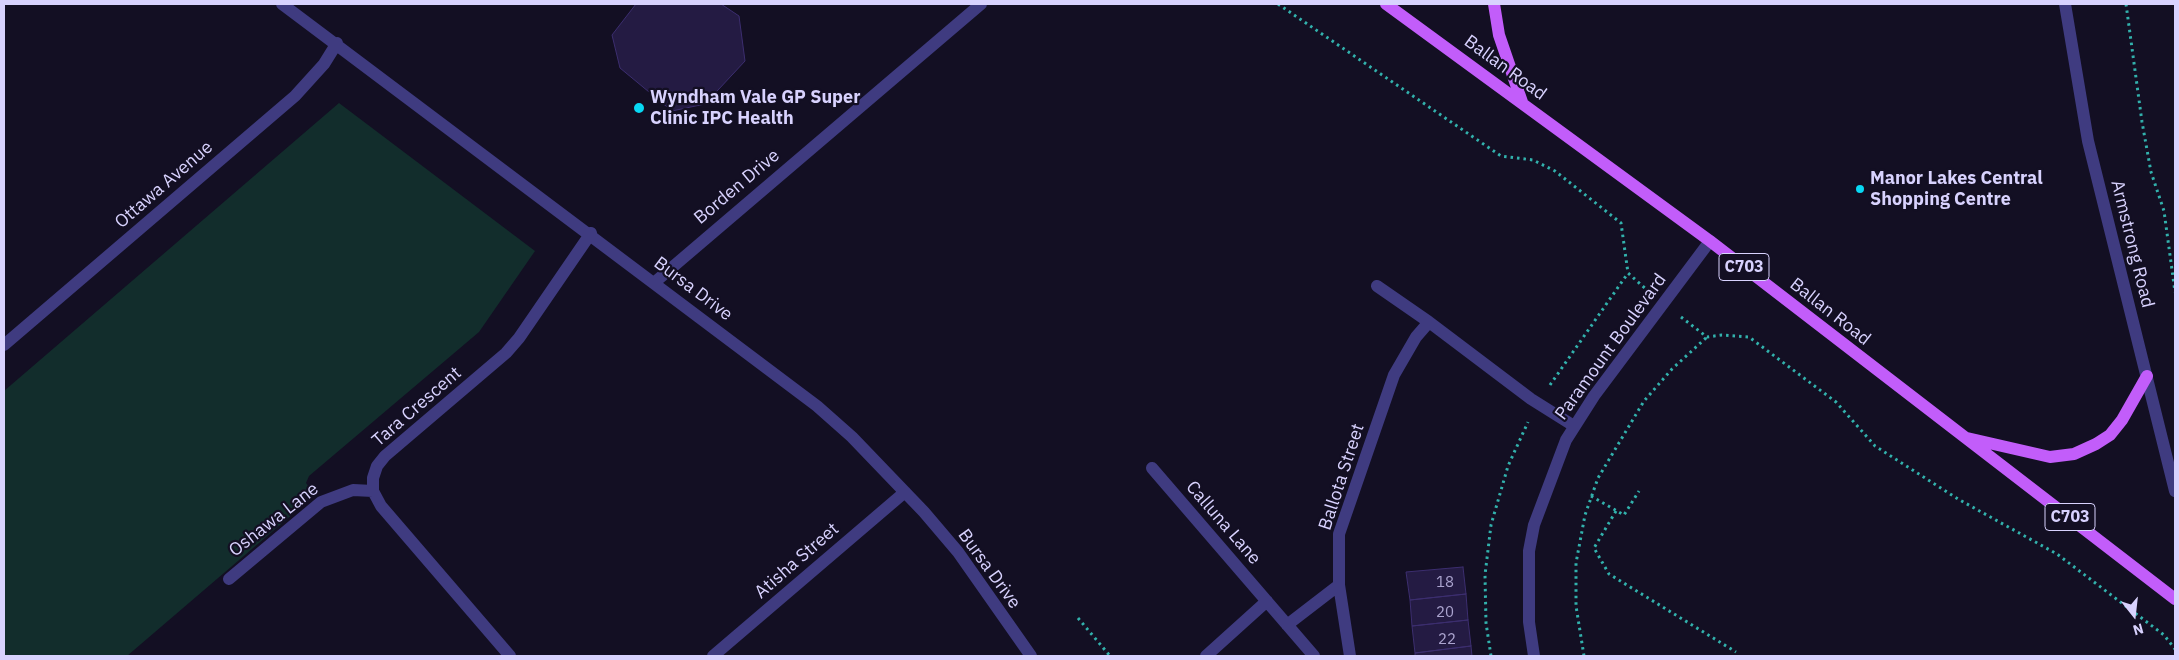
<!DOCTYPE html>
<html>
<head>
<meta charset="utf-8">
<style>
  body { margin:0 }
  #map { position:relative; width:2179px; height:660px; overflow:hidden; background:#130f23; font-family:"IBM Plex Sans",sans-serif }
  canvas { display:block }
  .frame { position:absolute; inset:0; border:5px solid #d8d2fe; pointer-events:none }
  .north { position:absolute; left:2109px; top:590px; width:50px; height:50px; -webkit-text-stroke:4px #130f23; paint-order:stroke; rotate:164deg; font-size:14px; font-weight:700; line-height:20px; text-align:center; color:#d8d2fe }
  .north::after { content:''; display:block; margin:auto; width:18px; height:22px; background:#d8d2fe; clip-path:polygon(50% 0,100% 100%,50% 72%,0 100%) }
</style>
</head>
<body>
<div id="map">
<canvas width="2179" height="660"></canvas>
<div class="frame"></div>
<div class="north">N</div>
</div>
<script>
const ctx = document.querySelector('canvas').getContext('2d');
ctx.lineJoin = 'round';
function fillPath(path, color) { ctx.fillStyle = color; ctx.fill(path, 'evenodd'); }
const poly = rows => new Path2D(rows.map(r => 'M' + r).join(''));
function strokePath(path, color, width, dash) { ctx.strokeStyle = color; ctx.lineWidth = width; ctx.lineCap = dash ? 'butt' : 'round'; ctx.setLineDash(dash || []); ctx.stroke(path); }
function label(font, color, halo, rows, align = 'center') {
  ctx.font = font + ' "IBM Plex Sans",sans-serif'; ctx.lineWidth = 4.5; ctx.setLineDash([]); ctx.textBaseline = 'middle'; ctx.strokeStyle = halo; ctx.fillStyle = color; for (const [text, x, y, turn = 0] of rows) {
    ctx.save(); ctx.translate(x, y); ctx.rotate((+turn || 0) * Math.PI / 180); ctx.textAlign = isNaN(turn) ? turn : align; if (halo) ctx.strokeText(text, 0, 0); ctx.fillText(text, 0, 0); ctx.restore();
  }
}
fillPath(poly([
  [339,103,535,251,479,332,309,476,306,483,315,495,127,656,4,656,4,391]
]), '#122d2c');
const building = poly([
  [636,4,721,4,739,16,745,61,705,104,672,111,620,68,612,35,636,4],
  [1463,567,1466,594,1410,600,1406,572,1463,567],
  [1466,594,1468,620,1412,626,1410,600,1466,594],
  [1468,620,1471,646,1415,653,1412,626,1468,620],
  [1471,646,1472,656,1415,656,1415,653,1471,646]
]);
fillPath(building, '#241b43');
strokePath(building, '#3c2e6f', 1);
strokePath(poly([
  [1278,4,1501,156,1533,160,1555,171,1621,223,1628,273,1647,290],
  [2126,4,2142,122,2151,172,2164,211,2175,292],
  [1681,317,1707,337,1722,335,1749,337,1836,402,1875,446,1958,499,2057,554,2164,635,2175,649],
  [1550,385,1628,273],
  [1591,496,1624,515,1639,491],
  [1616,511,1594,548,1609,574,1736,652],
  [1078,618,1110,656],
  [1491,656,1486,623,1485,575,1491,525,1508,466,1528,422],
  [1584,656,1576,606,1576,563,1585,515,1598,478,1644,401,1672,369,1707,337]
]), '#32b1ac', 3, [2.5, 4]);
strokePath(poly([
  [282,4,817,406,852,437,924,512,958,552,1031,656],
  [2065,4,2088,141,2175,491],
  [655,282,981,4],
  [1377,286,1429,322,1531,399,1574,426],
  [4,345,295,96,324,64,337,43],
  [1152,468,1314,656],
  [229,579,321,502,353,490,373,491],
  [1287,625,1339,585],
  [510,656,381,506,373,491,373,478,377,466,385,456,506,353,519,338,591,233],
  [713,656,905,492],
  [1206,656,1267,601],
  [1350,656,1339,585,1339,534,1394,375,1416,337,1429,322],
  [1534,656,1529,622,1529,551,1534,525,1566,440,1594,396,1710,241]
]), '#3f3b80', 12);
strokePath(poly([
  [1386,4,1710,241,2175,599],
  [1494,4,1499,35,1522,102],
  [1967,438,2050,457,2074,454,2096,444,2110,435,2122,420,2147,376]
]), '#c25dfa', 12);
for (const [x, y, r, color] of [
  [639,108,6,"#08d8f4"],
  [1860,189,5,"#08d8f4"]
]) { const dot = new Path2D(); dot.arc(x, y, r, 0, 2 * Math.PI); ctx.fillStyle = color; ctx.fill(dot); strokePath(dot, '#130f23', 2); }
label('15px', '#aba4cf', null, [
  ["18",1445,583],
  ["20",1445,613],
  ["22",1447,640]
]);
for (const [x, y, w] of [
  [1744,267,50],
  [2070,517,50]
]) { const box = new Path2D(); box.roundRect(x - w / 2, y - 13.5, w, 27, 4); ctx.fillStyle = '#130f23'; ctx.fill(box); strokePath(box, '#d8d2fe', 1); }
label('bold 16px', '#d8d2fe', null, [
  ["C703",1744,267],
  ["C703",2070,517]
]);
label('18px', '#d8d2fe', '#130f23', [
  ["Ballan Road",1505,68,36],
  ["Ottawa Avenue",164,185,-41],
  ["Borden Drive",737,187,-40],
  ["Armstrong Road",2132,244,76],
  ["Bursa Drive",693,289,37],
  ["Ballan Road",1830,312,38],
  ["Paramount Boulevard",1611,347,-54],
  ["Tara Crescent",417,407,-41],
  ["Ballota Street",1342,477,-72],
  ["Oshawa Lane",274,520,-38],
  ["Calluna Lane",1223,523,49],
  ["Atisha Street",797,561,-41],
  ["Bursa Drive",989,569,54]
]);
label('bold 18px', '#d8d2fe', '#130f23', [
  ["Wyndham Vale GP Super",650,98],
  ["Clinic IPC Health",650,119],
  ["Manor Lakes Central",1870,179],
  ["Shopping Centre",1870,200]
], 'left');
</script>
</body>
</html>
